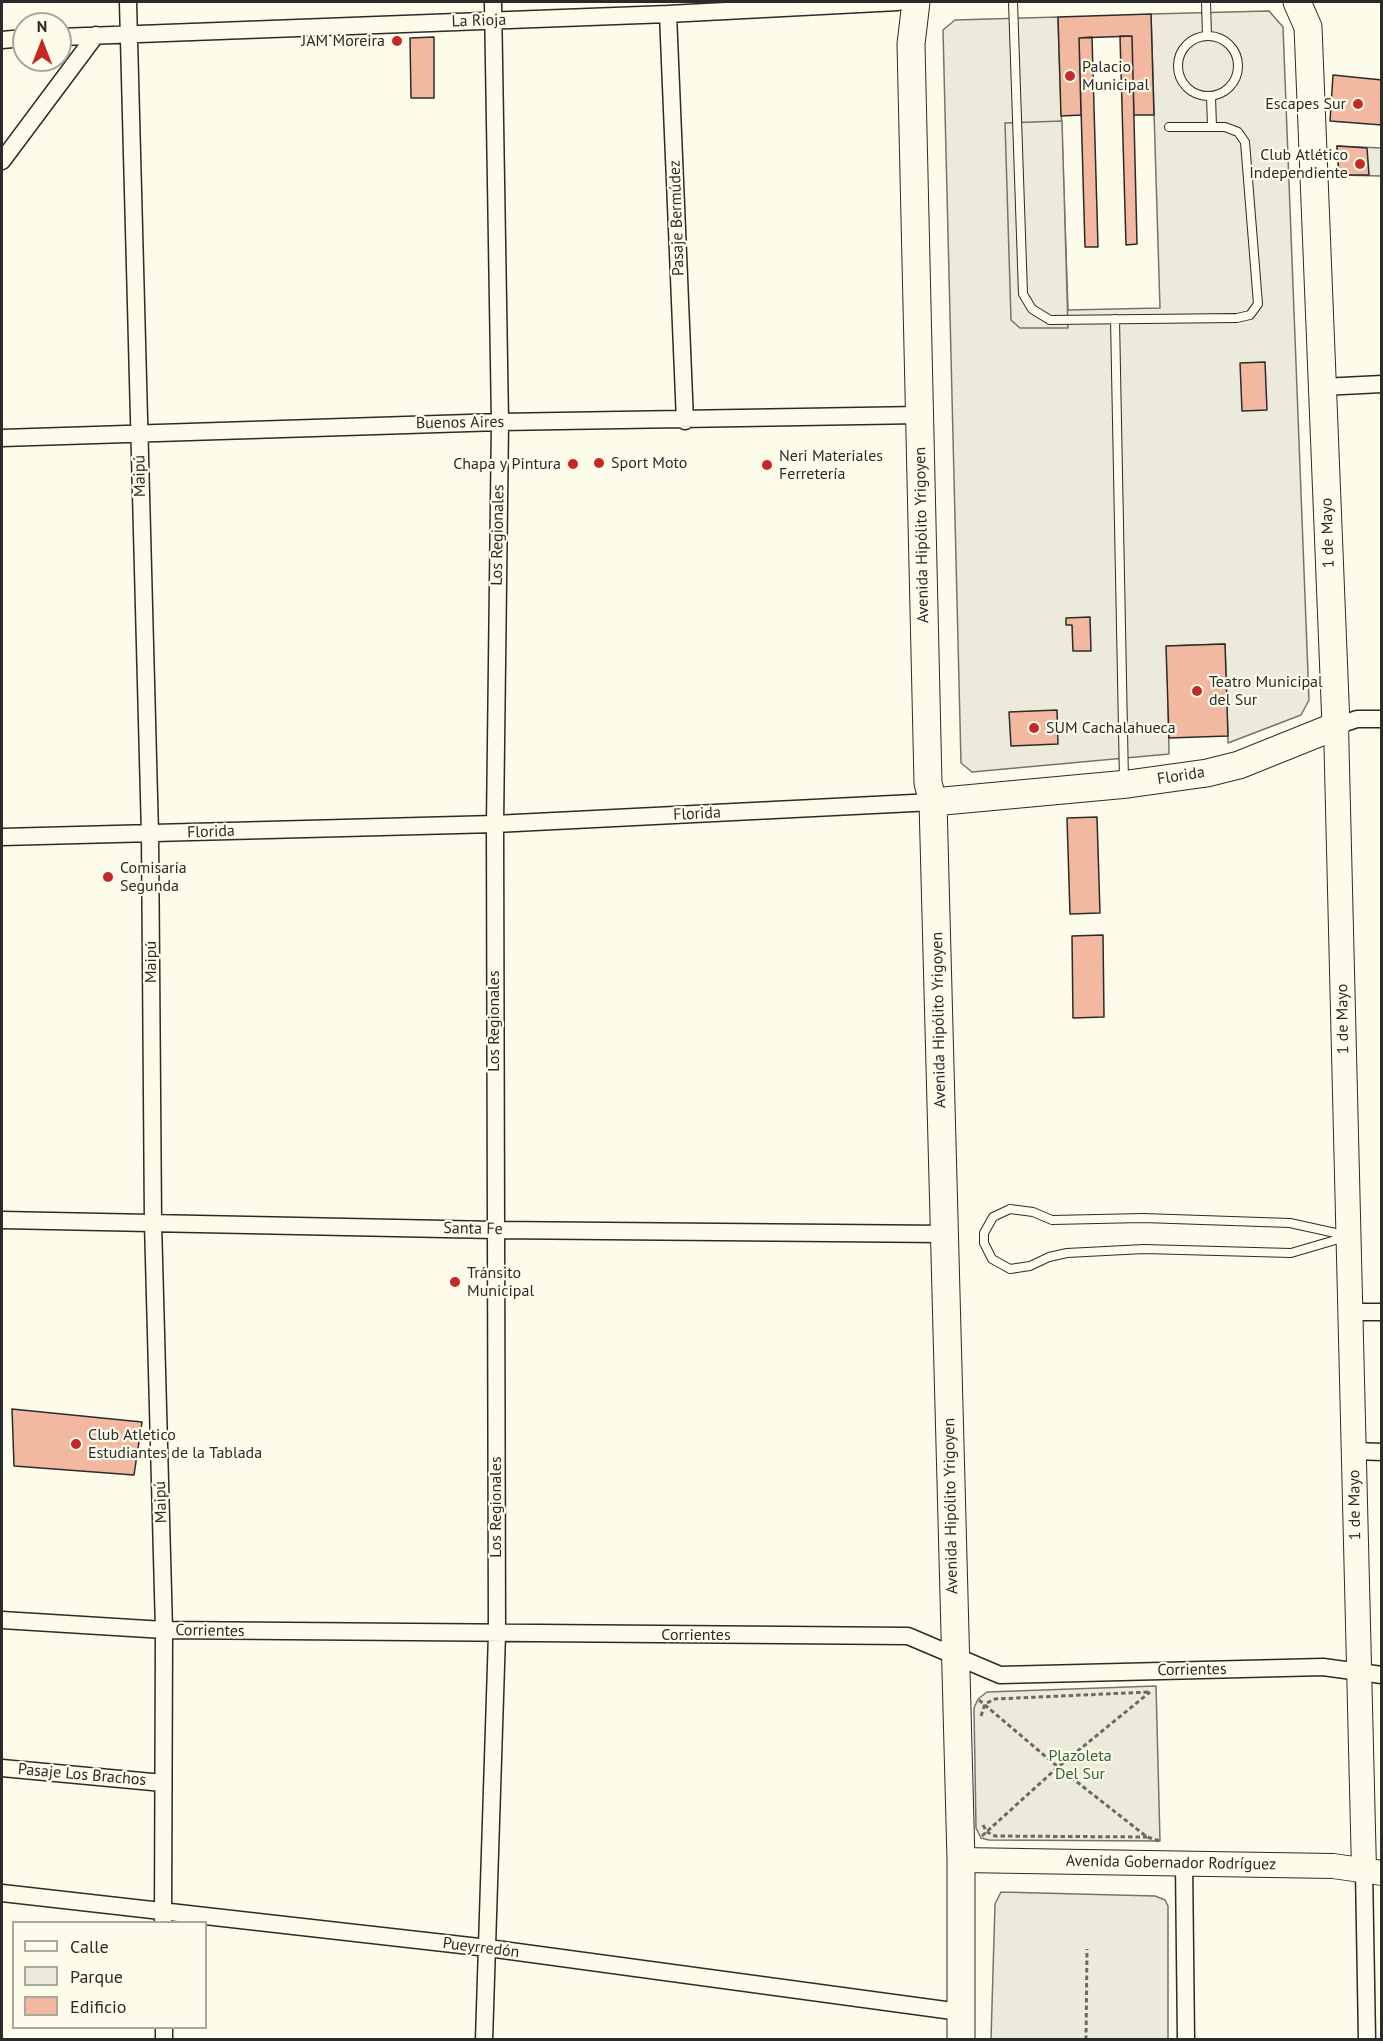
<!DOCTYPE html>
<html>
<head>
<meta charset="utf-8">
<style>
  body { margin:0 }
  #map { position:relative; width:1383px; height:2041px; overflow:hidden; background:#fdfbea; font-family:"PT Sans",sans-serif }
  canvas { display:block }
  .frame { position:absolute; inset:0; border:3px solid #2b2b2b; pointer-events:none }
  .legend { position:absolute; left:12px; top:1921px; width:195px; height:108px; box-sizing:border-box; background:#fdfbea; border:2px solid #a9a89e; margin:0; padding:8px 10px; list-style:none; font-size:18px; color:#2b2b2b }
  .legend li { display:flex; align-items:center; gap:12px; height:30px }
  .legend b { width:30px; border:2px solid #a9a89e }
  .north { position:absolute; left:12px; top:12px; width:60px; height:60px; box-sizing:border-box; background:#fdfbea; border:2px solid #a9a89e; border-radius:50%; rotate:0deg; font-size:16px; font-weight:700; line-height:24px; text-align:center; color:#2b2b2b }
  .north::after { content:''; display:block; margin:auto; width:21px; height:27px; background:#c62828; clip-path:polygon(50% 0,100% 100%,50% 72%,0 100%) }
</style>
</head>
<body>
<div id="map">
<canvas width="1383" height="2041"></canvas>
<div class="frame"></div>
<ul class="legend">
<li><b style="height:8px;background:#fdfbea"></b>Calle</li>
<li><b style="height:16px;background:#ecebdb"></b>Parque</li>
<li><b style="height:16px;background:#f2b8a0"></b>Edificio</li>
</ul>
<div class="north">N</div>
</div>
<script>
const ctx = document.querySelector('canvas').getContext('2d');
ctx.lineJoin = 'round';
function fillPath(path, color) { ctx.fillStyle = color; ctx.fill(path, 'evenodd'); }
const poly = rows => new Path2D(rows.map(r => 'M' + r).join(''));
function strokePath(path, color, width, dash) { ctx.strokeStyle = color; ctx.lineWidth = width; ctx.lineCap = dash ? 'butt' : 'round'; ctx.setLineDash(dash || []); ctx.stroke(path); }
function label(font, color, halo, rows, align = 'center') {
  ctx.font = font + ' "PT Sans",sans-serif'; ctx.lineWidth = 4.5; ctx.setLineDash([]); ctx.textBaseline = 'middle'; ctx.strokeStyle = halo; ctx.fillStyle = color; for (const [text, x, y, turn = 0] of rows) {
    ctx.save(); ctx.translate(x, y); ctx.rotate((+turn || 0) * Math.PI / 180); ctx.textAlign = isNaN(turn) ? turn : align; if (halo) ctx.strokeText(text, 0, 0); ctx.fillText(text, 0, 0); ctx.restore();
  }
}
const green = poly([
  [1269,11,1283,27,1309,700,1301,715,1228,743,1225,644,1167,646,1169,754,972,772,961,763,943,30,955,20,1058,17,1068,310,1160,308,1151,14,1269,11],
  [1337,146,1381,148,1381,176,1339,175,1337,146],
  [1156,1686,1160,1841,989,1840,981,1838,976,1828,974,1708,978,1699,987,1692,1156,1686],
  [1001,1892,1155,1896,1165,1900,1168,1906,1168,2039,991,2039,995,1904,1001,1892]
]);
fillPath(green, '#ecebdb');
strokePath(green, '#74746e', 1.5);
const parking = poly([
  [1062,121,1068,328,1020,328,1011,320,1005,123,1062,121]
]);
fillPath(parking, '#eceadb');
strokePath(parking, '#74746e', 1.5);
const building = poly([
  [1151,14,1154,115,1134,115,1132,36,1079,38,1081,115,1061,116,1058,17,1151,14],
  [1120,36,1132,36,1137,244,1126,245,1120,36],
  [434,37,434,98,411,98,410,38,434,37],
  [1092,37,1098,247,1085,247,1079,38,1092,37],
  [1333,75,1382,80,1382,125,1330,121,1333,75],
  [1337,146,1367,148,1369,175,1339,175,1337,146],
  [1265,362,1267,410,1242,411,1240,363,1265,362],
  [1090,617,1091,651,1073,651,1072,625,1066,625,1066,618,1090,617],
  [1225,644,1228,736,1169,738,1166,646,1225,644],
  [1057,710,1058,744,1011,746,1009,712,1057,710],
  [1097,817,1100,913,1070,914,1067,818,1097,817],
  [1103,935,1104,1017,1073,1018,1072,936,1103,935],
  [12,1409,142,1422,134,1475,14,1466,12,1409]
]);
fillPath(building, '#f2b8a0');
strokePath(building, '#2b2b2b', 1.5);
const lane = poly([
  [1013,2,1023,294,1032,309,1050,320,1237,318,1250,315,1258,304,1245,142,1238,132,1225,127,1169,127],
  [1206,2,1207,36],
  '1178 66a30 30 0 1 1 60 0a30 30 0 1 1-60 0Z',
  [1211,96,1212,127],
  [1115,319,1124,781],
  [1010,1209,1033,1212,1052,1220,1143,1218,1290,1223,1349,1236,1291,1253,1144,1249,1067,1253,1049,1257,1030,1266,1010,1269,992,1259,984,1243,984,1233,993,1217,1010,1209]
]);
const street = poly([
  [128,2,150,834,153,1223,164,1630,163,1922],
  [668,14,685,421],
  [60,37,668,14,898,2],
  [2,40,24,38],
  [2,161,96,35],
  [1322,387,1382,384],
  [2,438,500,422,920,415],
  [1336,726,1357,719,1382,719],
  [2,837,495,824,933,802],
  [2,1220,494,1230,944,1234],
  [1350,1312,1382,1312],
  [1354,1451,1382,1452],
  [2,1620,164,1630,908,1636,1000,1675,1323,1667,1382,1675],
  [2,1768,163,1783],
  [1184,1864,1186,2040],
  [1364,1870,1367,2040],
  [2,1893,488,1948,960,2012],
  [164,2028,164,2040],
  [484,2040,497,1634,495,824,500,422,493,2]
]);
const secondary = poly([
  [1336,726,1364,1870],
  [961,1860,1333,1866,1382,1873]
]);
const primary = poly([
  [916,2,911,44,928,783,933,802,961,1860,961,2040],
  [933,802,1128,784,1207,773,1239,765,1336,726,1308,27,1297,2]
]);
strokePath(lane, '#2b2b2b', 10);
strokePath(street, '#2b2b2b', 19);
strokePath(secondary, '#2b2b2b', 26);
strokePath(primary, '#2b2b2b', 29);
strokePath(poly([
  [979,1700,1058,1767,1147,1837,1160,1841],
  [981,1716,985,1704,995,1699,1149,1692],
  [983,1825,987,1832,995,1836,1147,1837],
  [982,1836,1058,1767,1150,1692],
  [1086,2040,1087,1949]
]), '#6a6964', 3, [4.5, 3]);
strokePath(lane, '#fdfbea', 8);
strokePath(street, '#fdfbea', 16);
strokePath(secondary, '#fdfbea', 24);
strokePath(primary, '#fdfbea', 27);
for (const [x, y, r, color] of [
  [397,41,6,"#c62828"],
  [1070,76,6,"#c62828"],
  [1358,104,6,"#c62828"],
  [1360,164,6,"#c62828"],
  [599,463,6,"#c62828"],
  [573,464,6,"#c62828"],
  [767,465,6,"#c62828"],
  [1197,691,6,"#c62828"],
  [1034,728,6,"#c62828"],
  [108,877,6,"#c62828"],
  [455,1282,6,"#c62828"],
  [76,1444,6,"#c62828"]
]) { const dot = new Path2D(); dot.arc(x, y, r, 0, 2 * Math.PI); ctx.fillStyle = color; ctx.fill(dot); strokePath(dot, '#fdfbea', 2); }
label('16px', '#2b2b2b', '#fdfbea', [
  ["La Rioja",479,21,-2],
  ["Pasaje Bermúdez",677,218,-92],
  ["Buenos Aires",460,423,-1],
  ["Maipú",140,476,-91],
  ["1 de Mayo",1328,533,-92],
  ["Los Regionales",498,535,-89],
  ["Avenida Hipólito Yrigoyen",922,535,-91],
  ["Florida",1181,776,-9],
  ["Florida",697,814,-3],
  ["Florida",211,832,-2],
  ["Maipú",151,962,-90],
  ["1 de Mayo",1343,1019,-91],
  ["Avenida Hipólito Yrigoyen",939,1020,-91],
  ["Los Regionales",494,1021,-90],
  ["Santa Fe",473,1229,1],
  ["Maipú",161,1502,-92],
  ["1 de Mayo",1355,1505,-91],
  ["Avenida Hipólito Yrigoyen",951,1506,-91],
  ["Los Regionales",496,1507,-90],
  ["Corrientes",210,1631,1],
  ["Corrientes",696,1635],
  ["Corrientes",1192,1670,-1],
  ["Pasaje Los Brachos",82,1775,5],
  ["Avenida Gobernador Rodríguez",1171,1863,1],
  ["Pueyrredón",481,1948,7]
]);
label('16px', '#2b2b2b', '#fdfbea', [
  ["JAM Moreira",385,41,"right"],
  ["Palacio",1082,67],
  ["Municipal",1082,85],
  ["Escapes Sur",1346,104,"right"],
  ["Club Atlético",1348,155,"right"],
  ["Independiente",1348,173,"right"],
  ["Neri Materiales",779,456],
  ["Ferretería",779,474],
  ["Sport Moto",611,463],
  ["Chapa y Pintura",561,464,"right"],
  ["Teatro Municipal",1209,682],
  ["del Sur",1209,700],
  ["SUM Cachalahueca",1046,728],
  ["Comisaría",120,868],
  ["Segunda",120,886],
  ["Tránsito",467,1273],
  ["Municipal",467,1291],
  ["Club Atletico",88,1435],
  ["Estudiantes de la Tablada",88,1453]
], 'left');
label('16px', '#34623c', '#fdfbea', [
  ["Plazoleta",1080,1756],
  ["Del Sur",1080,1774]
]);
</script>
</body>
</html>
